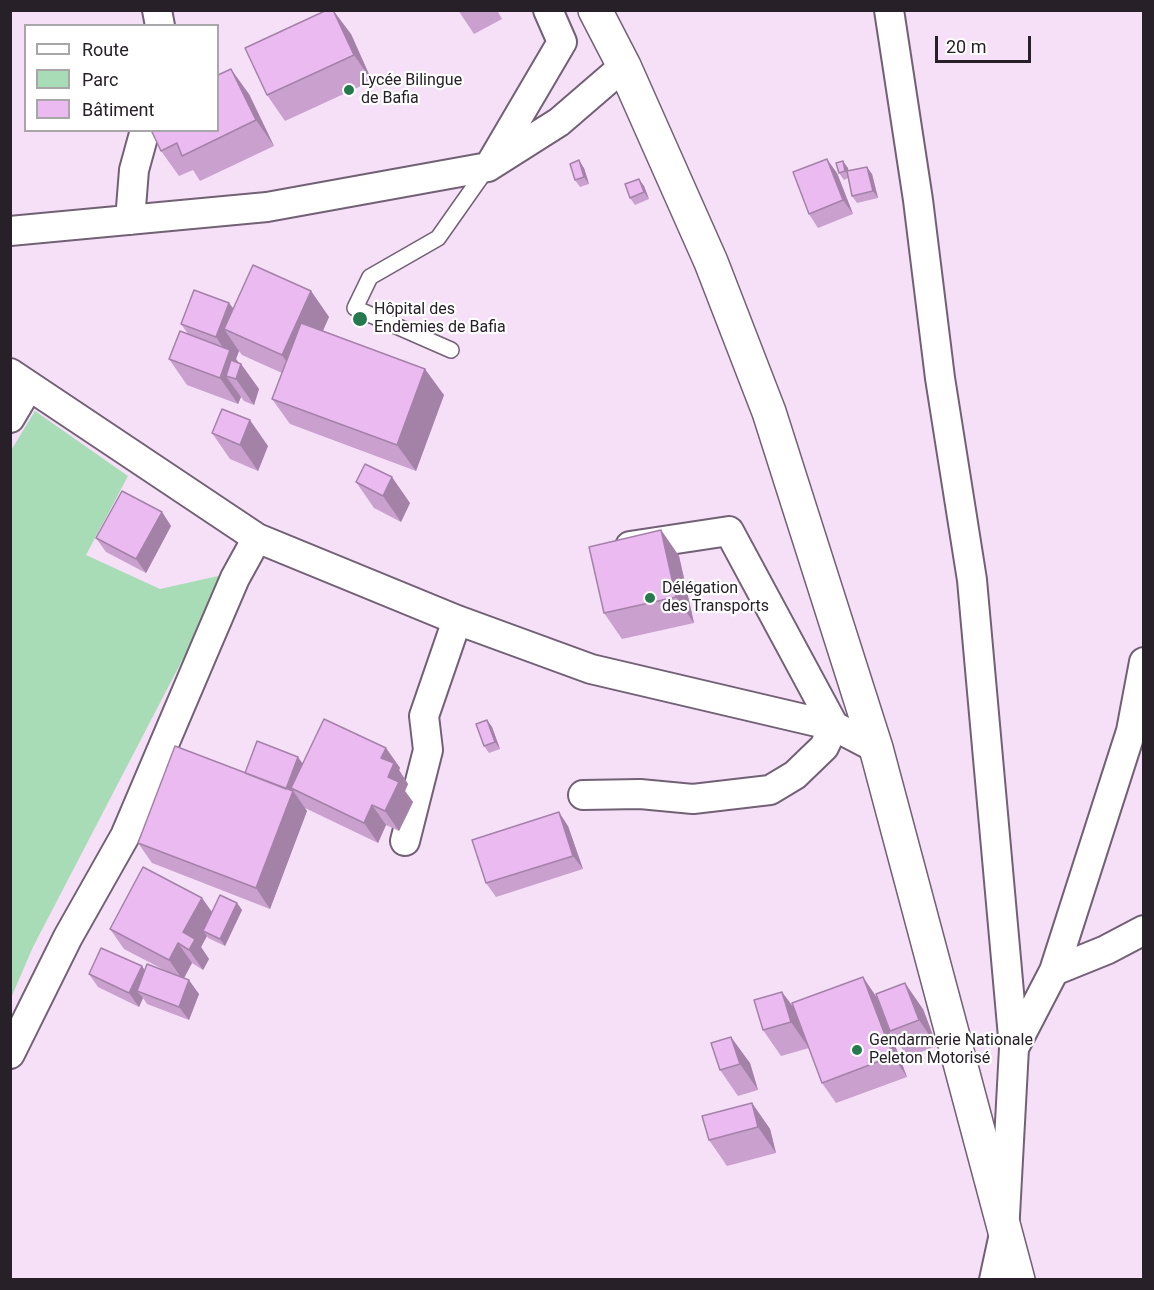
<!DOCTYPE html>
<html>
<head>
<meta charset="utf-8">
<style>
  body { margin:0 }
  #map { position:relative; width:1154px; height:1290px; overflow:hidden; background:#f6e0f8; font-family:Roboto,sans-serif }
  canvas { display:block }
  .frame { position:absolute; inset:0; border:12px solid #282029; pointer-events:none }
  .legend { position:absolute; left:24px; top:24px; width:195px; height:108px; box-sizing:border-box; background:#fff; border:2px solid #a9a6a9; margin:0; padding:8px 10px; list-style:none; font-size:18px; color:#282029 }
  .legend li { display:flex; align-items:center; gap:12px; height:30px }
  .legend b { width:30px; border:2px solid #a9a6a9 }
  .scale { position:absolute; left:935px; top:36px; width:96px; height:27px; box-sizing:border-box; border:3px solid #282029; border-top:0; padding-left:8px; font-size:18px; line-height:21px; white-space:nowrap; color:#282029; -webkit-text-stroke:4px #fff; paint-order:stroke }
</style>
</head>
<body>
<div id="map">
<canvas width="1154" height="1290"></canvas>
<div class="frame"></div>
<ul class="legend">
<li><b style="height:8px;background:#fff"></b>Route</li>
<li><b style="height:16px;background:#a7dcb6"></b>Parc</li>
<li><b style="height:16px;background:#eabaf0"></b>Bâtiment</li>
</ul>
<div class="scale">20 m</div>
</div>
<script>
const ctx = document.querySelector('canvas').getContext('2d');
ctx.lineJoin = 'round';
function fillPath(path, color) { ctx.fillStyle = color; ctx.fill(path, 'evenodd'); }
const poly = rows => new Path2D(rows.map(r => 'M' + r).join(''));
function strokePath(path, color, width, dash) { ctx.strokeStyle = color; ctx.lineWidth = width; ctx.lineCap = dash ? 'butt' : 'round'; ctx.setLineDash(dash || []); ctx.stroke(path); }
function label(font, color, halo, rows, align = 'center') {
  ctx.font = font + ' Roboto,sans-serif'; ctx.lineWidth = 4.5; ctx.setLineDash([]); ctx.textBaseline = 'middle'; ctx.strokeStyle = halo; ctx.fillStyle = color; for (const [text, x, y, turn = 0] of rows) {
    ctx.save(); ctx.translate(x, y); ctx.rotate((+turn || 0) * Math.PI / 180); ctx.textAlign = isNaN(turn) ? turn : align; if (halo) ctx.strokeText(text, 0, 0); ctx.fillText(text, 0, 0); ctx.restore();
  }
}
fillPath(poly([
  [35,411,128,476,86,555,160,589,227,574,33,947,11,998,10,452]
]), '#a7dcb6');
const lane = poly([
  [451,350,355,308,370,277,438,238,488,167]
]);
const street = poly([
  [157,10,160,26],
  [889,10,918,200,940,378,972,580,1014,1048,1004,1234,994,1280],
  [491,163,562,42,548,10],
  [130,220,134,170,145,130],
  [10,231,267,207,488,167,559,122,624,66],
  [10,373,257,538,457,620,591,669,834,726,876,748],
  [10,418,29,386],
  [583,795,640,794,693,799,770,790,795,775,824,747,834,726,729,531,630,546],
  [405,841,428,750,424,716,457,620],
  [1054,971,1106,950,1144,930],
  [1014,1048,1054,971,1131,731,1144,662],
  [10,1054,68,937,125,836,205,648,235,578,257,538]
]);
const secondary = poly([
  [595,10,624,66,711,262,769,412,876,748,1018,1280]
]);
strokePath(lane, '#726075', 18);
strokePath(street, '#726075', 32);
strokePath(secondary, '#726075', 36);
strokePath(lane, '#fff', 15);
strokePath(street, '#fff', 28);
strokePath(secondary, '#fff', 33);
fillPath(poly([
  [458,10,497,10,502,19,474,34],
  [351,34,372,81,285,121,267,95],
  [249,94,274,146,200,181,193,170,179,176,161,151],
  [584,168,589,184,580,187,575,180],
  [848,168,848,171,872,174,878,198,857,203,852,196,848,178,844,180,839,173],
  [837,173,853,214,818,228,809,214],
  [644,186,649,199,635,205,630,198],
  [311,291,329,317,323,331,444,395,416,471,290,424,272,399,282,373,242,355,239,351,236,359,239,363,241,364,259,389,254,405,244,401,241,397,238,404,187,385,169,359,188,334,181,324,229,303,233,308],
  [212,433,268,446,258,471,230,459],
  [356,482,410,503,401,522,374,508],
  [162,512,171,526,146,573,106,552,96,538],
  [661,530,679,556,694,623,622,639,604,613],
  [487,720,492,727,500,749,489,753,484,746],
  [386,748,400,768,399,770,408,784,405,791,413,802,399,831,386,825,378,843,305,808,298,798,307,811,270,909,152,863,138,843,245,773],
  [568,826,583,869,496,897,486,883],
  [202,898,212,912,237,903,242,910,225,946,208,938,207,936,201,947,209,959,203,970,192,963,184,978,199,994,189,1020,147,1004,143,998,139,1007,98,987,89,974,142,966,145,971,168,972,124,949,110,929],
  [863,977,877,998,923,1009,937,1046,908,1057,890,1032,907,1077,836,1103,822,1083,809,1048,781,1056,763,1030,794,1008],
  [711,1043,750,1063,758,1090,738,1096,720,1070],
  [752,1103,770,1129,776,1153,727,1166,709,1140]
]), '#c9a0ce');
fillPath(poly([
  [333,10,351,34,372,81,354,55],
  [231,69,249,94,274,146,256,120],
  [827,159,837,173,853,214,843,200],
  [579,160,584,168,589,184,584,177],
  [843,161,848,168,850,178,845,171],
  [867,167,872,174,878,198,873,191],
  [639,179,644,186,649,199,644,192],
  [311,291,329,317,300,381,282,355],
  [229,303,247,328,224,329,239,351,236,359,240,365,241,364,259,389,254,405,236,379,226,376,241,397,238,404,220,378,228,355,216,337],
  [425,369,444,395,416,471,397,445],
  [250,420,268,446,258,471,240,445],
  [392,477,410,503,401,522,383,496],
  [162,512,171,526,146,573,136,559],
  [661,530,679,556,694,623,676,597],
  [487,720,492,727,500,749,495,742],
  [386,748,400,768,399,770,408,784,405,791,413,802,399,831,385,811,388,777,381,758],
  [298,757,308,771,291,788,307,811,270,909,256,888,285,791],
  [372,805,386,825,378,843,364,823],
  [559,812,568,826,583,869,573,856],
  [202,898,216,918,203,931,207,936,201,947,209,959,203,970,189,950,183,932],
  [237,903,242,910,225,946,220,939],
  [178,943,192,963,183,980,169,960],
  [142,966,151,980,137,991,143,998,139,1007,129,993],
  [863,977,877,998,907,1077,893,1056],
  [189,980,199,994,189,1020,179,1007],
  [905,983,923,1009,937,1046,919,1020],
  [782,992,801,1017,809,1048,791,1022],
  [731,1037,750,1063,758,1090,740,1064],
  [752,1103,770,1129,776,1153,758,1127]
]), '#a482a8');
const building = poly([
  [327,10,333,10,354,55,267,95,245,48,327,10],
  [231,69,256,120,182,156,177,143,161,151,151,130,218,130,218,75,231,69],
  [827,159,843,200,809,214,793,172,827,159],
  [579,160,584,177,575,180,570,164,579,160],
  [843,161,845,171,839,173,836,163,843,161],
  [867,167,873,191,852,196,847,171,867,167],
  [639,179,644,192,630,198,625,184,639,179],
  [253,265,311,291,282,355,224,329,253,265],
  [194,290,229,303,216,337,181,324,194,290],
  [301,323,425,369,397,445,272,399,301,323],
  [180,331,230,350,220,378,169,359,180,331],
  [231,360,241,364,236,379,226,376,231,360],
  [222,409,250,420,240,445,212,433,222,409],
  [365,464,392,477,383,496,356,482,365,464],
  [122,491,162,512,136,559,96,538,122,491],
  [661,530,676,597,604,613,589,547,661,530],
  [324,719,386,748,381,758,394,763,388,777,399,782,385,811,372,805,364,823,291,788,324,719],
  [487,720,495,742,484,746,476,724,487,720],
  [257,741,298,757,286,789,245,773,257,741],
  [175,746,293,791,256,888,138,843,175,746],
  [559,812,573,856,486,883,472,840,559,812],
  [143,867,202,898,183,932,195,939,189,950,178,943,169,960,110,929,143,867],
  [220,895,237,903,220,939,203,931,220,895],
  [101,948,142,966,129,993,89,974,101,948],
  [147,964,189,980,179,1007,137,991,147,964],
  [863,977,893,1056,822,1083,792,1003,863,977],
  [905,983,919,1020,890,1031,876,994,905,983],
  [782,992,791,1022,763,1030,754,1000,782,992],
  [731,1037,740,1064,720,1070,711,1043,731,1037],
  [752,1103,758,1127,709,1140,702,1116,752,1103]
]);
fillPath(building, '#eabaf0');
strokePath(building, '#a482a8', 1.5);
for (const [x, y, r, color] of [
  [349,90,6,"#257a4d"],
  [360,319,8,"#257a4d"],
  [650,598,6,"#257a4d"],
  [857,1050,6,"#257a4d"]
]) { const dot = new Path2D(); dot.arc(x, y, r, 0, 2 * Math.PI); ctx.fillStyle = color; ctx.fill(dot); strokePath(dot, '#fff', 2); }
label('16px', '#282029', '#fff', [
  ["Lycée Bilingue",361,81],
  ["de Bafia",361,99],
  ["Hôpital des",374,310],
  ["Endemies de Bafia",374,328],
  ["Délégation",662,589],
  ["des Transports",662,607],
  ["Gendarmerie Nationale",869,1041],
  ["Peleton Motorisé",869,1059]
], 'left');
</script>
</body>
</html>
